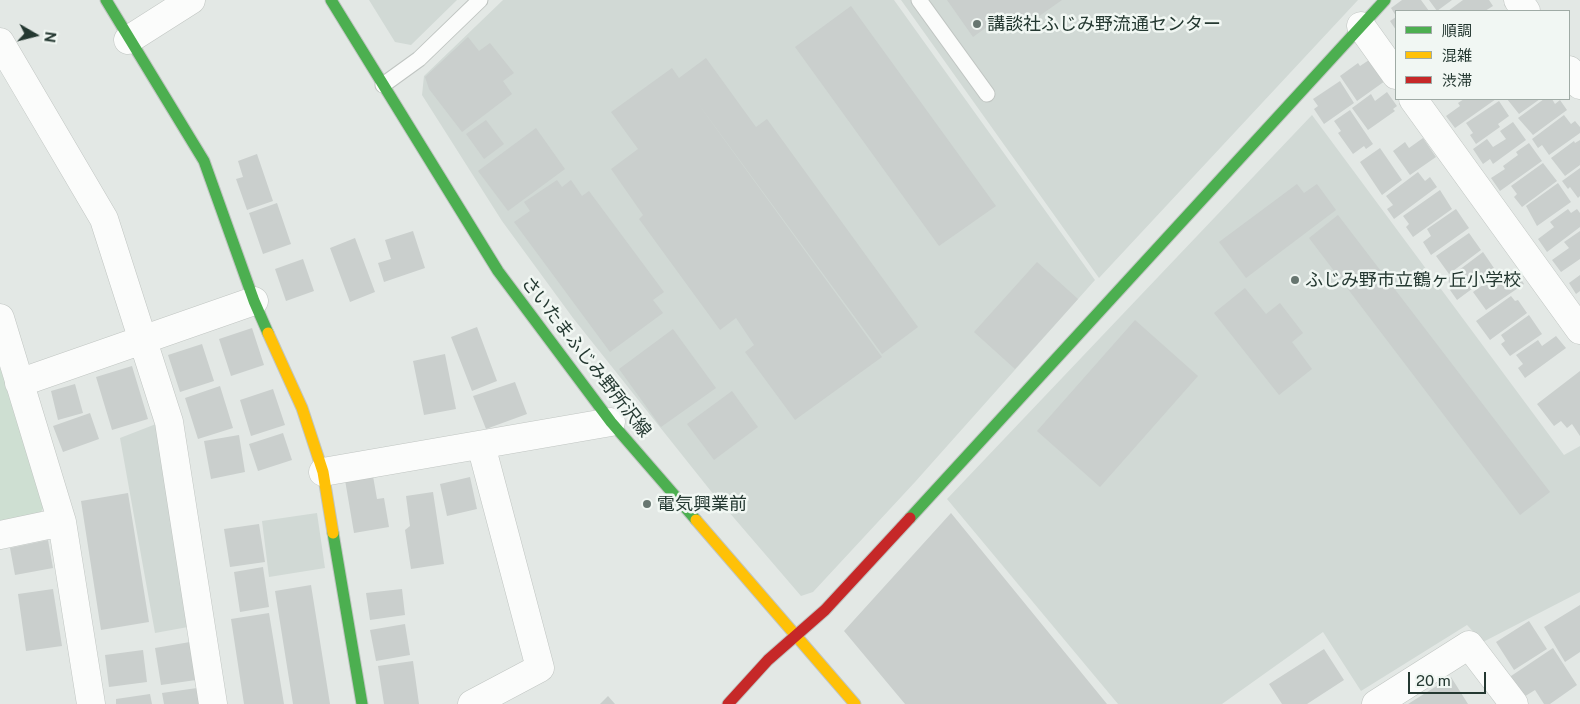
<!DOCTYPE html>
<html>
<head>
<meta charset="utf-8">
<style>
  body { margin:0 }
  #map { position:relative; width:1580px; height:704px; overflow:hidden; background:#e3e8e5; font-family:"Public Sans","Noto Sans JP",sans-serif }
  canvas { display:block }
  .legend { position:absolute; left:1395px; top:10px; width:175px; height:90px; box-sizing:border-box; background:#f1f7f3; border:1px solid #9faba5; margin:0; padding:6px 9px; list-style:none; font-size:15px; color:#243831 }
  .legend li { display:flex; align-items:center; gap:10px; height:25px }
  .legend b { width:25px; border:1px solid #9faba5 }
  .north { position:absolute; left:10px; top:10px; width:50px; height:50px; -webkit-text-stroke:4px #f1f7f3; paint-order:stroke; rotate:98deg; font-size:14px; font-weight:700; line-height:20px; text-align:center; color:#243831 }
  .north::after { content:''; display:block; margin:auto; width:18px; height:22px; background:#243831; clip-path:polygon(50% 0,100% 100%,50% 72%,0 100%) }
  .scale { position:absolute; left:1408px; top:672px; width:78px; height:22px; box-sizing:border-box; border:2px solid #243831; border-top:0; padding-left:6px; font-size:15px; line-height:18px; white-space:nowrap; color:#243831; -webkit-text-stroke:4px #f1f7f3; paint-order:stroke }
</style>
</head>
<body>
<div id="map">
<canvas width="1580" height="704"></canvas>
<ul class="legend">
<li><b style="height:6px;background:#4caf50"></b>順調</li>
<li><b style="height:6px;background:#ffc107"></b>混雑</li>
<li><b style="height:6px;background:#c62828"></b>渋滞</li>
</ul>
<div class="north">N</div>
<div class="scale">20 m</div>
</div>
<script>
const ctx = document.querySelector('canvas').getContext('2d');
ctx.lineJoin = 'round';
function fillPath(path, color) { ctx.fillStyle = color; ctx.fill(path, 'evenodd'); }
const poly = rows => new Path2D(rows.map(r => 'M' + r).join(''));
function strokePath(path, color, width, dash) { ctx.strokeStyle = color; ctx.lineWidth = width; ctx.lineCap = dash ? 'butt' : 'round'; ctx.setLineDash(dash || []); ctx.stroke(path); }
function label(font, color, halo, rows, align = 'center') {
  ctx.font = font + ' "Public Sans","Noto Sans JP",sans-serif'; ctx.lineWidth = 5; ctx.setLineDash([]); ctx.textBaseline = 'middle'; ctx.strokeStyle = halo; ctx.fillStyle = color; for (const [text, x, y, turn = 0] of rows) {
    ctx.save(); ctx.translate(x, y); ctx.rotate((+turn || 0) * Math.PI / 180); ctx.textAlign = isNaN(turn) ? turn : align; if (halo) ctx.strokeText(text, 0, 0); ctx.fillText(text, 0, 0); ctx.restore();
  }
}
fillPath(poly([
  [369,0,457,0,411,45,395,42],
  [503,0,894,0,1095,280,915,482,813,592,801,596,710,490,573,318,502,221,422,95,424,76],
  [901,0,1358,0,1099,278],
  [1312,115,1564,455,1580,446,1580,592,1483,642,1467,625,1361,691,1323,632,1222,704,1118,704,947,499],
  [156,424,188,627,155,633,120,438],
  [317,513,325,568,269,577,262,521]
]), '#d1d9d5');
fillPath(poly([
  [0,366,46,504,37,518,0,526]
]), '#cedfd2');
fillPath(poly([
  [947,0,1062,0,1015,33,1002,16,973,37],
  [1402,0,1421,0,1429,11,1396,11,1396,16,1391,8],
  [1429,0,1452,0,1437,11],
  [1463,0,1489,0,1493,6,1485,11,1448,11],
  [851,6,996,206,939,246,795,47],
  [1396,17,1396,30,1390,21],
  [468,37,479,51,490,43,514,73,503,81,512,94,462,132,429,89,425,77],
  [706,58,756,127,767,119,918,327,882,354,694,98,882,357,795,420,745,352,754,345,736,318,720,330,639,219,643,215,611,169,638,149,611,112,672,68,679,78],
  [1369,60,1385,81,1357,101,1340,76,1358,63,1360,66],
  [1340,81,1354,103,1324,124,1314,109,1318,106,1313,99],
  [1387,92,1397,106,1393,109,1395,111,1368,130,1352,108,1371,94,1375,101],
  [1464,99,1496,99,1455,128,1446,116,1460,106,1458,103],
  [1507,99,1540,99,1519,114],
  [1544,99,1552,99,1555,104,1560,100,1567,110,1533,135,1518,118],
  [1499,101,1509,116,1498,124,1500,127,1476,144,1470,135,1473,133,1466,123],
  [1350,110,1373,144,1366,149,1364,146,1353,154,1338,133,1341,131,1334,121],
  [1564,115,1571,124,1575,121,1580,127,1580,133,1549,155,1542,145,1538,148,1532,139],
  [486,120,504,144,484,159,466,134],
  [1513,122,1526,140,1493,164,1490,159,1483,164,1473,149,1487,139,1493,147,1506,139,1500,131],
  [536,128,565,169,508,211,478,171],
  [1423,138,1436,157,1410,175,1393,151,1405,142,1409,148],
  [1580,140,1580,165,1565,176,1551,158,1574,141,1575,143],
  [1529,143,1542,161,1500,191,1491,178,1505,169,1503,166,1518,155,1516,152],
  [1380,148,1402,180,1382,195,1360,162],
  [257,154,273,201,247,210,236,179,243,177,238,161],
  [1543,163,1557,181,1522,207,1514,197,1517,194,1511,186],
  [1580,168,1580,196,1578,198,1570,187,1568,189,1562,181],
  [1418,172,1425,181,1430,177,1437,187,1394,219,1387,209,1393,205,1386,196],
  [557,180,562,187,571,180,582,196,589,191,664,292,653,300,663,313,610,352,514,222,530,211,524,202],
  [1558,183,1571,202,1537,226,1526,206],
  [1297,184,1304,193,1317,184,1336,210,1246,278,1219,242],
  [1440,190,1452,209,1413,237,1406,227,1409,224,1403,216],
  [277,203,291,244,263,254,249,213],
  [1456,209,1469,228,1431,255,1423,242,1431,236,1427,229],
  [1568,209,1571,213,1577,209,1580,213,1580,227,1547,252,1538,239,1554,227,1550,222],
  [1338,215,1550,492,1520,515,1309,238],
  [413,231,425,268,384,282,378,263,391,259,385,240],
  [1580,231,1580,259,1561,272,1552,260,1569,248,1564,242],
  [1469,233,1481,250,1449,274,1436,256],
  [355,238,375,292,350,302,330,248],
  [1483,252,1496,271,1457,300,1450,290,1453,287,1447,279],
  [303,259,314,291,286,301,275,269],
  [1037,262,1078,299,1015,369,974,332],
  [1514,269,1524,284,1486,310,1473,292,1494,277,1497,281],
  [1580,275,1580,291,1576,294,1569,283],
  [1245,288,1266,314,1280,303,1303,333,1292,342,1312,369,1279,395,1214,313],
  [1511,296,1515,301,1518,300,1527,313,1490,340,1476,321],
  [1529,315,1542,334,1510,356,1501,344,1505,341,1501,335],
  [1135,320,1198,376,1100,487,1037,431],
  [477,327,497,381,472,391,451,337],
  [252,328,264,365,231,376,219,339],
  [673,329,716,388,661,427,619,369],
  [1556,336,1566,348,1525,378,1518,368,1523,364,1516,355,1538,340,1542,346],
  [202,344,214,381,180,392,168,355],
  [445,354,456,409,424,415,413,361],
  [132,366,148,419,112,430,96,377],
  [1580,371,1580,436,1572,424,1567,428,1561,421,1554,426,1537,404],
  [515,382,527,414,486,429,473,396],
  [75,384,83,413,58,420,51,391],
  [220,386,233,428,198,439,185,398],
  [273,389,285,425,251,436,240,400],
  [732,391,758,427,714,460,687,424],
  [90,413,99,439,63,452,53,426],
  [283,433,292,460,258,471,249,444],
  [239,435,245,472,211,479,204,441],
  [373,476,377,499,384,498,389,527,354,533,345,480],
  [470,477,477,509,447,516,440,484],
  [433,492,444,564,411,569,405,530,410,526,406,496],
  [128,493,149,622,101,630,81,501],
  [951,513,1107,704,905,704,844,631],
  [259,524,265,562,230,567,224,529],
  [48,540,53,568,15,575,10,548],
  [263,567,269,607,240,612,234,572],
  [311,585,330,704,293,704,275,591],
  [53,589,62,646,26,651,18,594],
  [402,589,405,615,370,620,366,593],
  [1580,605,1580,652,1565,662,1544,627],
  [269,613,284,704,244,704,231,619],
  [1529,621,1547,649,1514,670,1496,642],
  [405,624,410,655,376,661,370,630],
  [190,642,196,680,161,685,155,648],
  [1553,648,1577,685,1550,704,1544,704,1535,690,1519,700,1505,680],
  [1324,649,1344,680,1307,704,1282,704,1269,684],
  [143,650,147,682,109,687,105,655],
  [413,661,419,704,384,704,378,666],
  [1451,677,1468,704,1408,704],
  [197,688,199,704,164,704,162,693],
  [150,694,152,704,116,704,116,699],
  [608,696,615,704,600,704]
]), '#cacfcd');
const lane = poly([
  [919,0,987,94],
  [383,85,419,59,480,0]
]);
const street = poly([
  [1518,0,1526,11],
  [1361,26,1396,75],
  [128,40,191,0],
  [0,42,104,219,169,422,213,704],
  [1569,70,1580,85],
  [1413,99,1580,330],
  [0,318,62,522,91,704],
  [19,383,254,301],
  [323,472,611,422],
  [0,535,62,522],
  [472,704,540,668,481,445],
  [1376,704,1469,645,1514,704]
]);
const fast = poly([
  [106,0,204,161,254,301,268,333],
  [331,0,498,271,611,422,696,520],
  [910,518,1385,0],
  [333,533,362,704]
]);
const slow = poly([
  [268,333,302,408,323,472,333,533],
  [696,520,855,704]
]);
const jam = poly([
  [728,704,768,660,825,610,910,518]
]);
strokePath(lane, '#c0c5c2', 17);
strokePath(street, '#c0c5c2', 29);
strokePath(fast, '#c0c5c2', 13);
strokePath(slow, '#c0c5c2', 13);
strokePath(jam, '#c0c5c2', 13);
strokePath(lane, '#fbfcfb', 15);
strokePath(street, '#fbfcfb', 28);
strokePath(fast, '#4caf50', 11);
strokePath(slow, '#ffc107', 11);
strokePath(jam, '#c62828', 11);
for (const [x, y, r, color] of [
  [977,24,5,"#677670"],
  [1295,280,5,"#677670"],
  [647,504,5,"#677670"]
]) { const dot = new Path2D(); dot.arc(x, y, r, 0, 2 * Math.PI); ctx.fillStyle = color; ctx.fill(dot); strokePath(dot, '#f1f7f3', 2); }
label('18px', '#243831', '#f1f7f3', [
  ["講談社ふじみ野流通センター",987,24],
  ["ふじみ野市立鶴ヶ丘小学校",1305,280],
  ["電気興業前",657,504]
], 'left');
label('18px', '#243831', '#f1f7f3', [
  ["さいたまふじみ野所沢線",586,357,52]
]);
</script>
</body>
</html>
